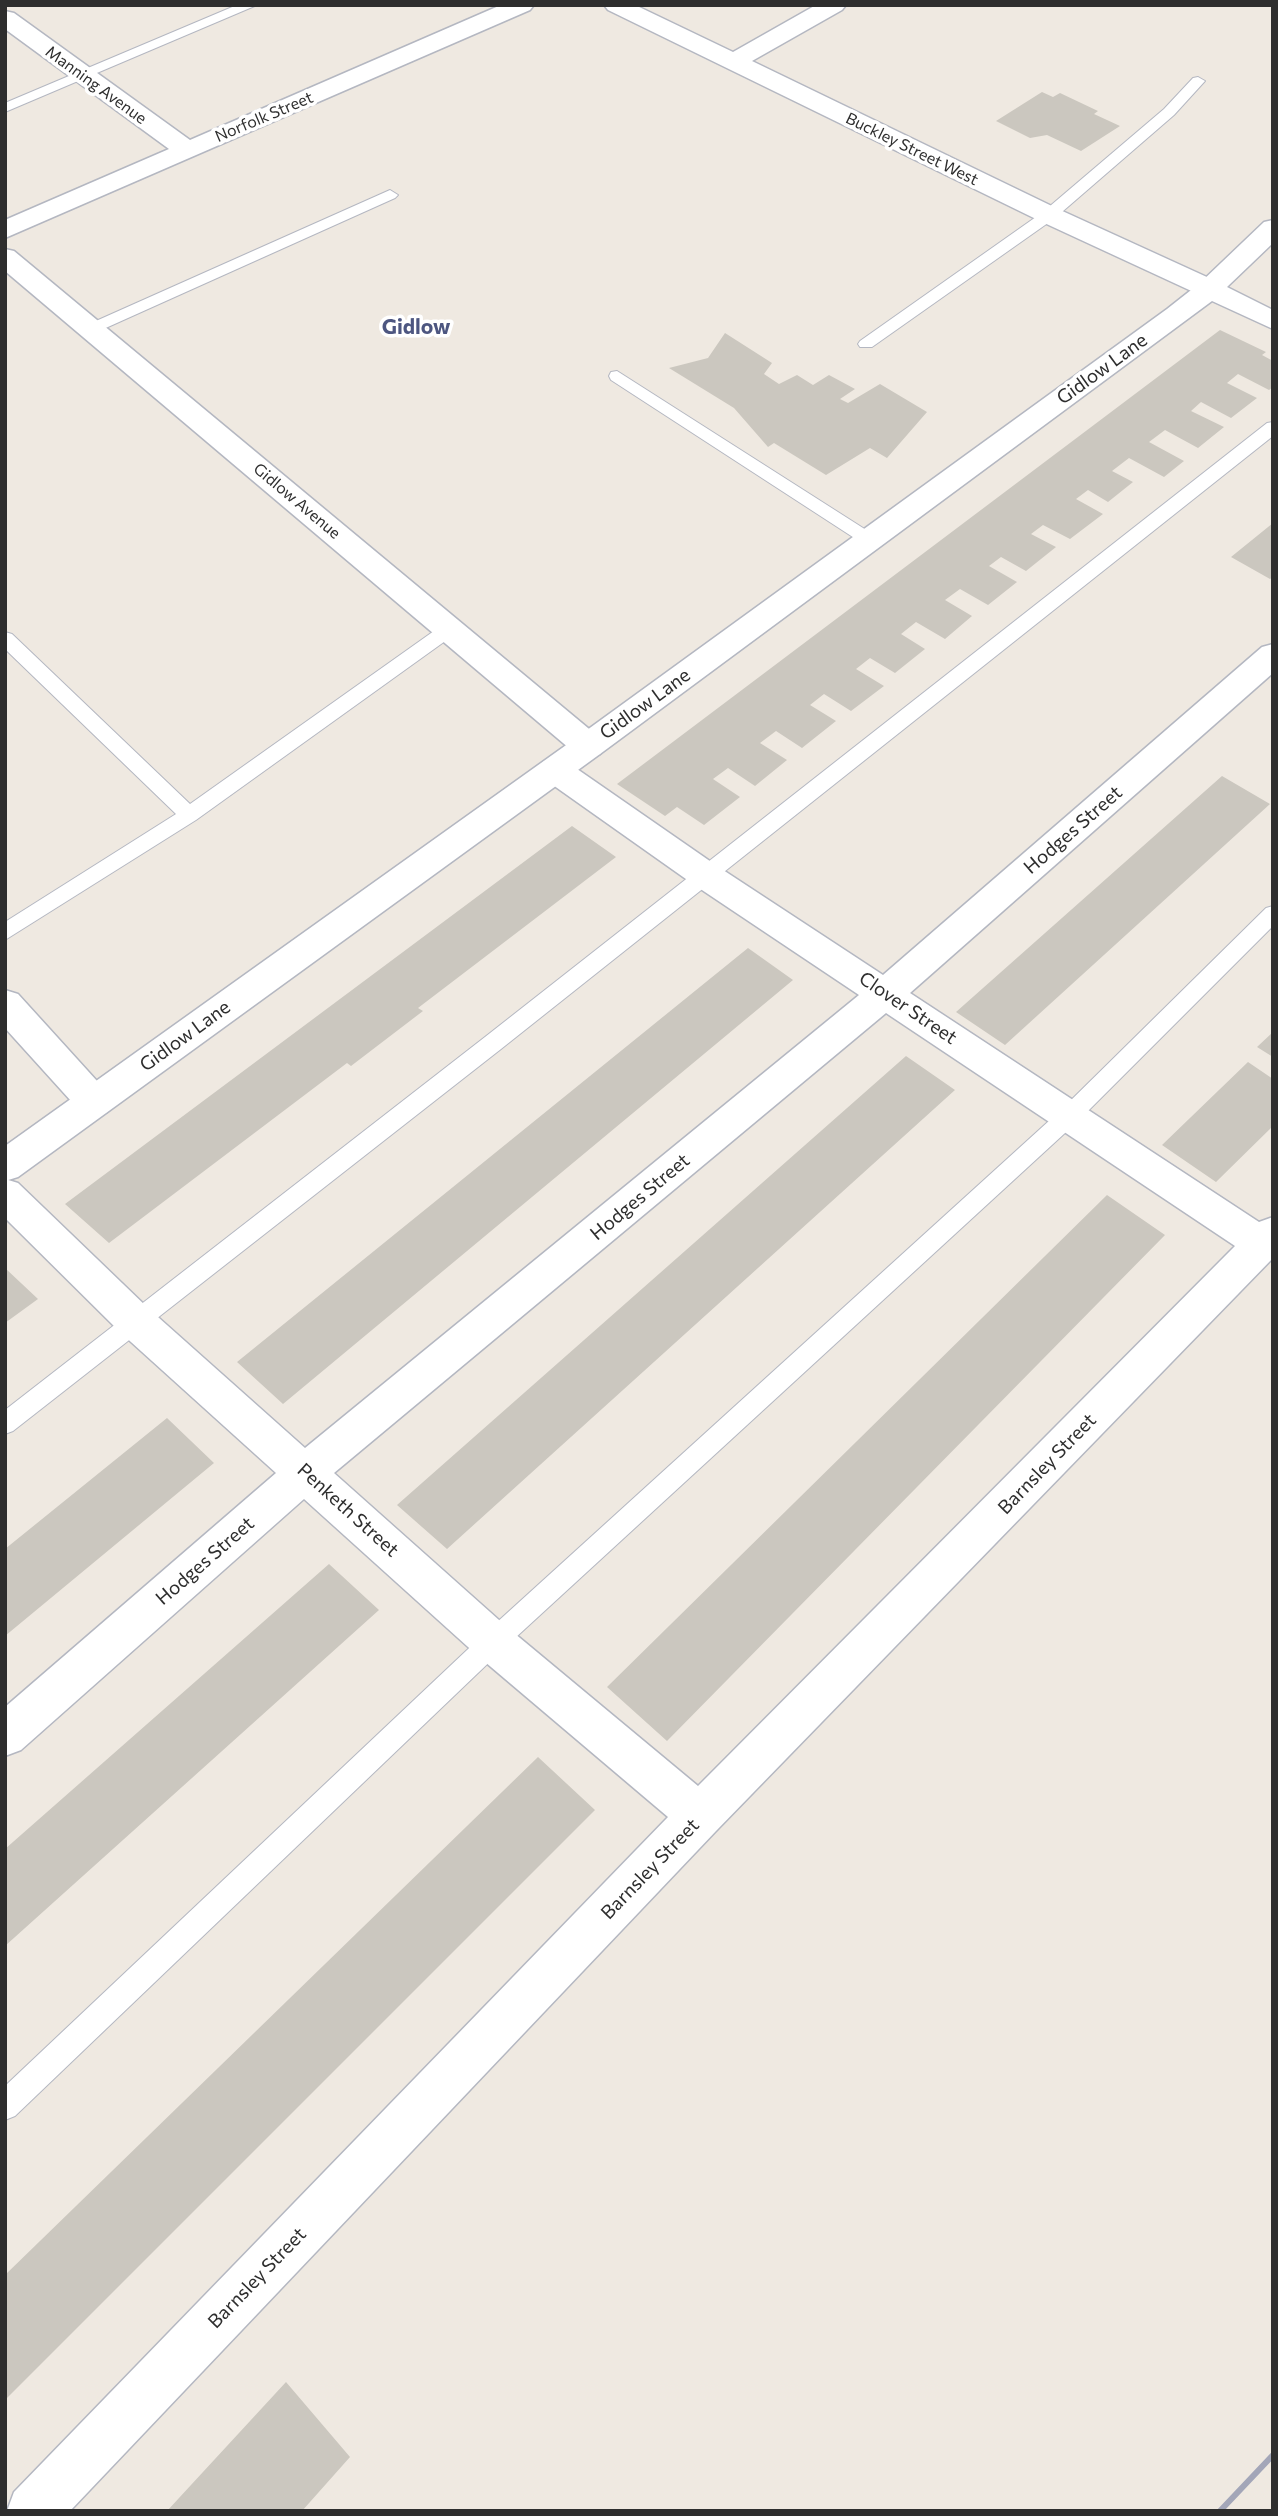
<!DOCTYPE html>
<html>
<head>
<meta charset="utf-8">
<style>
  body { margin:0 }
  #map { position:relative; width:1278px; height:2516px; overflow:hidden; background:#efe9e1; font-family:Commissioner,sans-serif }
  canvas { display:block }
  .frame { position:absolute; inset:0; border:7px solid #2e2e2e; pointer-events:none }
</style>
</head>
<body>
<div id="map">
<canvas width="1278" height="2516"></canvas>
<div class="frame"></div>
</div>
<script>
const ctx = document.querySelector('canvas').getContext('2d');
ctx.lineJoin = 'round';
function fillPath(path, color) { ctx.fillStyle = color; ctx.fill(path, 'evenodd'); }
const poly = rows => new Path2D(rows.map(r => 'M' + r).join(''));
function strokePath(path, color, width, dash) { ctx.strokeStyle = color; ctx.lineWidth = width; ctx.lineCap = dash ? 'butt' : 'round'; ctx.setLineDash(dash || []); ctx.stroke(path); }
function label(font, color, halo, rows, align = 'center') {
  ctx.font = font + ' Commissioner,sans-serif'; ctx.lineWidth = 7; ctx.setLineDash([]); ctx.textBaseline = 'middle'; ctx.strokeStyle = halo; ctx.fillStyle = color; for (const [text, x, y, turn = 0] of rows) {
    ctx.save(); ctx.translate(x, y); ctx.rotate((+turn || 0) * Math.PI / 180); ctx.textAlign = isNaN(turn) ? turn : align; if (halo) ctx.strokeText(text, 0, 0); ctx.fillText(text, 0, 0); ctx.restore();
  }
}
fillPath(poly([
  [1042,92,1053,97,1060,93,1098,111,1094,114,1120,126,1081,151,1047,135,1030,138,996,121],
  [1220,330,1266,352,1262,355,1273,361,1273,387,1269,390,1238,374,1227,383,1257,398,1231,418,1201,402,1191,411,1224,427,1198,448,1165,430,1149,442,1184,461,1164,477,1129,458,1112,471,1133,482,1108,502,1088,490,1076,499,1103,514,1070,539,1043,525,1031,534,1056,547,1026,571,1001,557,989,566,1017,582,988,605,960,589,945,600,972,616,945,639,916,622,901,634,925,649,895,673,870,658,856,669,884,686,851,711,824,694,810,705,836,721,802,748,776,731,760,743,787,760,755,786,728,768,713,779,740,797,704,825,677,807,665,816,617,784],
  [725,333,772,363,764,374,779,384,797,375,813,385,829,375,855,389,840,399,848,403,880,384,927,412,887,458,870,448,826,475,774,443,768,447,734,408,669,368,708,358],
  [1273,523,1273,577,1270,579,1231,557],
  [1222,776,1270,804,1005,1045,956,1012],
  [572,826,616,857,418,1008,423,1011,351,1066,347,1063,109,1243,65,1204],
  [748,948,793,980,283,1404,237,1362],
  [1273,1032,1273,1057,1257,1047],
  [906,1056,955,1090,447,1549,397,1505],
  [1248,1062,1273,1079,1273,1126,1216,1182,1162,1145],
  [1107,1195,1165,1235,667,1741,607,1687],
  [5,1268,38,1299,5,1323],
  [167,1418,214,1463,5,1636,5,1549],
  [329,1564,379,1610,5,1946,5,1849],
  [538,1757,595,1810,5,2400,5,2275],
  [286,2382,350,2457,302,2511,167,2511]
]), '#cbc7bf');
const service = poly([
  [237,5,257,5,5,112,5,103,237,5],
  [1198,77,1205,81,1174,115,1055,218,872,347,860,347,858,344,860,341,1043,212,1164,109,1193,78,1198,77],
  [390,190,398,195,395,198,99,331,93,333,85,328,87,325,390,190],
  [617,371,874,535,877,539,874,543,862,543,611,380,609,376,611,372,617,371],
  [1273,422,1273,436,501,1049,13,1431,5,1434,5,1410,485,1037,1267,423,1273,422],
  [448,624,455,626,457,630,455,634,196,820,5,940,5,922,176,814,5,649,5,632,12,634,190,804,441,626,448,624],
  [1273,906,1273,926,1077,1122,502,1650,15,2116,5,2120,5,2086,484,1634,1061,1110,1266,908,1273,906]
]);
const minor = poly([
  [501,5,534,5,530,10,5,238,5,220,169,149,5,29,5,11,14,13,190,140,501,5],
  [604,5,635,5,733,52,816,5,846,5,842,10,752,61,1058,209,1220,283,1224,289,1220,295,1210,297,1200,295,1040,221,608,10,604,5],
  [5,249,14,251,600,738,604,746,600,754,588,757,576,754,5,271,5,249],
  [1273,644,1273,673,910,993,1259,1222,1273,1217,1273,1258,716,1831,70,2511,7,2511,14,2492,668,1817,478,1656,304,1499,21,1750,5,1756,5,1707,276,1473,121,1333,5,1218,5,1179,18,1183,149,1309,305,1448,859,995,693,884,543,778,539,770,543,762,555,758,567,762,717,866,883,975,1262,647,1273,644],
  [886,1013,1235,1246,698,1786,508,1628,334,1473,886,1013],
  [5,990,18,994,107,1092,112,1102,107,1112,94,1116,81,1112,5,1028,5,990]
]);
const tertiary = poly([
  [1273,220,1273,243,1227,287,1273,310,1273,329,1212,301,600,754,18,1177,5,1181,5,1146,576,738,1167,309,1200,283,1264,222,1273,220]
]);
strokePath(service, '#b4b7c1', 2);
strokePath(minor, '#b4b7c1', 3);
strokePath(tertiary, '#b4b7c1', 3);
fillPath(service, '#fff');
fillPath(minor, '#fff');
fillPath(tertiary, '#fff');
strokePath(poly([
  [1220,2511,1273,2455]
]), '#a3a6b8', 6);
label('16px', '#2e2e2e', '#fff', [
  ["Manning Avenue",96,85,36],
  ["Norfolk Street",264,117,-23],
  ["Buckley Street West",912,149,26],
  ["Gidlow Avenue",297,501,40]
]);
label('19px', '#2e2e2e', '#fff', [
  ["Gidlow Lane",1102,369,-36],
  ["Gidlow Lane",645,704,-36],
  ["Hodges Street",1073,830,-41],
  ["Clover Street",908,1008,34],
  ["Gidlow Lane",185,1036,-36],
  ["Hodges Street",640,1197,-40],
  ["Barnsley Street",1047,1464,-46],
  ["Penketh Street",348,1510,42],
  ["Hodges Street",205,1561,-41],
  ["Barnsley Street",650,1869,-46],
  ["Barnsley Street",257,2278,-46]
]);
label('bold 21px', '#4d5680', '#fff', [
  ["Gidlow",416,327]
]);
</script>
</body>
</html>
